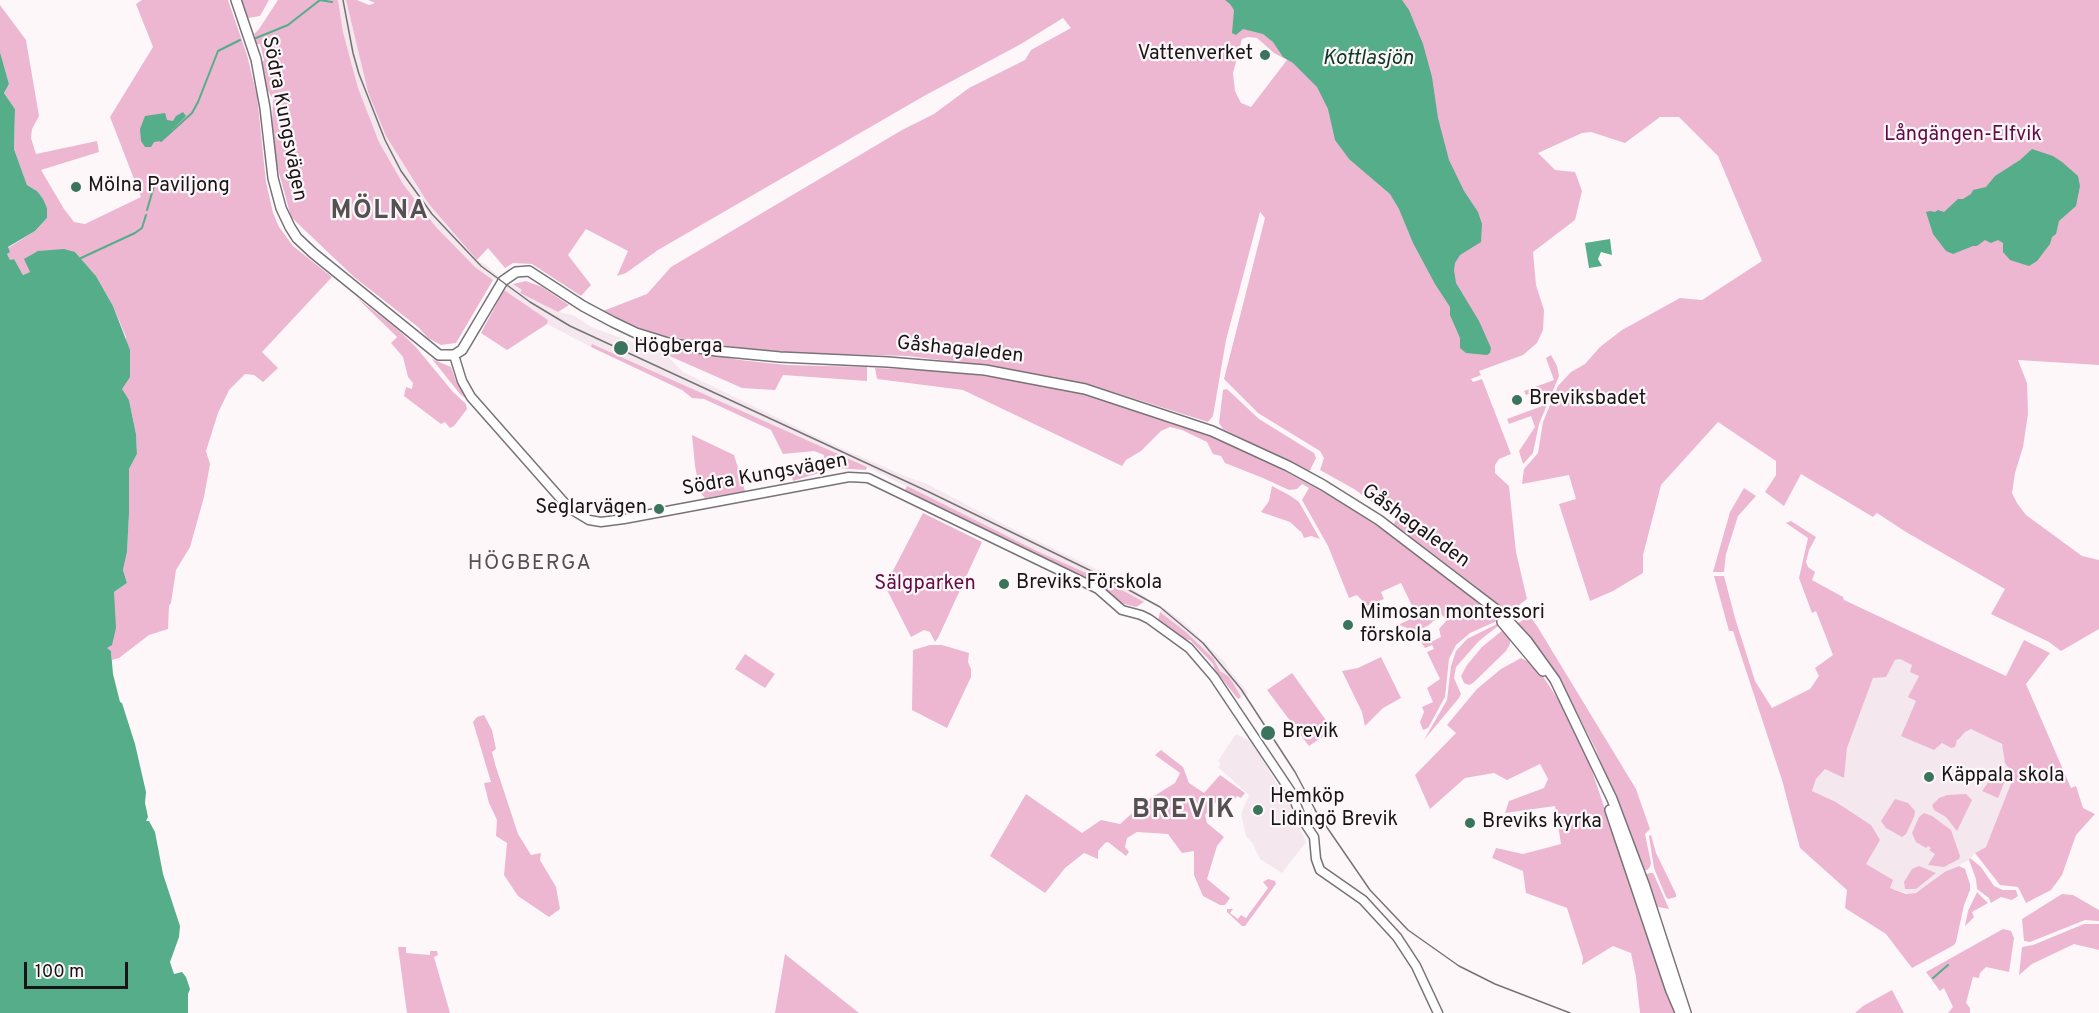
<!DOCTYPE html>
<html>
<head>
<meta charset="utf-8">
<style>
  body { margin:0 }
  #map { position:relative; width:2099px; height:1013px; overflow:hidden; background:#fdf7fa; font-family:Overpass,sans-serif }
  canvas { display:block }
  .scale { position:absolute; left:24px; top:962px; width:104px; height:27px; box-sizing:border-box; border:3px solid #171516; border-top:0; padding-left:8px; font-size:18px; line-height:21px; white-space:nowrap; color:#171516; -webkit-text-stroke:4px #fdf7fa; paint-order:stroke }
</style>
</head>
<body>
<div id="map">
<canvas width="2099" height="1013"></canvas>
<div class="scale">100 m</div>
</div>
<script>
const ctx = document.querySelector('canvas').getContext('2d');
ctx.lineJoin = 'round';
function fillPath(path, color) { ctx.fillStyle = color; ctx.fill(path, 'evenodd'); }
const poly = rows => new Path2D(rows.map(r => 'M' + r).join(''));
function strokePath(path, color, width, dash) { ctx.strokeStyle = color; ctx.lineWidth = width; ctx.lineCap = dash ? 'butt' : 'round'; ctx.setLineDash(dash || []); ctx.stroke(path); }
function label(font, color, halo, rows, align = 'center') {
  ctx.font = font + ' Overpass,sans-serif'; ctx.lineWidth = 4.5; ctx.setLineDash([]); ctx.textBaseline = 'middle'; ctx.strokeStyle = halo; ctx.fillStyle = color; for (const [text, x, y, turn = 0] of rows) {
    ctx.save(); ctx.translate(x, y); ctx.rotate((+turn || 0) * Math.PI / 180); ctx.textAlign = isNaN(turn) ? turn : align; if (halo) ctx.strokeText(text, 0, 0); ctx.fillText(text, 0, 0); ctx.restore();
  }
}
fillPath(poly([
  [338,0,346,0,368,92,477,260,486,265,508,286,513,284,523,290,520,293,558,312,573,315,591,327,665,354,683,372,821,439,907,477,927,484,1017,531,1094,568,1146,597,1144,602,1109,583,1039,552,867,467,592,344,591,347,547,324,548,320,504,290,506,288,495,279,493,280,475,267,436,227,403,184,379,142,358,89,343,32],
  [1163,607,1181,620,1225,662,1230,671,1248,693,1240,697,1228,676,1219,670,1213,658,1186,632,1160,612],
  [1900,659,1912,665,1919,676,1909,697,1916,701,1937,746,1942,743,1951,748,1965,732,1971,729,1998,741,2004,748,2005,763,2014,776,2010,783,2044,797,1986,847,1975,853,1969,860,1946,871,1921,891,1910,894,1890,888,1892,880,1866,864,1871,825,1836,802,1812,791,1816,779,1825,769,1844,778,1847,748,1873,678,1895,660],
  [1236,734,1252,742,1289,804,1306,842,1282,873,1260,859,1253,844,1246,836,1241,814,1249,795,1218,767,1221,764,1218,761]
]), '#f4e7ed');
fillPath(poly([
  [142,0,228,0,247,55,257,96,266,182,273,213,279,227,293,246,332,277,262,352,278,368,263,382,254,375,245,374,229,390,218,413,206,451,210,464,204,497,190,547,176,570,171,603,169,606,168,629,149,635,119,658,112,660,111,651,106,648,114,592,127,583,123,570,127,552,129,514,129,469,137,454,136,434,129,400,121,389,126,337,113,306,96,276,75,252,23,275,14,259,10,261,7,254,8,248,35,231,47,218,47,208,37,191,27,185,14,149,15,109,4,93,9,84,0,52,0,5,26,40,39,116,32,129,31,138,36,154,97,141,99,152,41,170,64,209,74,222,85,224,141,197,110,117,153,47,136,4],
  [241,0,269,0,260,16,248,18],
  [278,0,338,0,343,32,358,88,379,142,403,184,436,227,475,267,493,280,456,343,441,345,428,338,418,327,354,277,291,217,275,158,272,126,273,99,265,86,261,64,264,60,260,44,257,44,254,34,259,29],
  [346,0,357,0,369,5,375,3,368,0,2099,0,2099,365,2018,360,2027,383,2028,414,2023,447,2015,473,2012,493,2017,503,2026,515,2082,556,2099,560,2099,629,2061,651,2049,642,1991,614,2005,589,1906,532,1877,513,1873,517,1801,474,1784,506,1765,492,1776,475,1776,461,1718,422,1661,485,1643,555,1643,573,1613,591,1590,601,1559,504,1576,499,1569,475,1522,484,1524,469,1538,453,1543,422,1558,386,1571,372,1585,364,1600,347,1622,330,1680,298,1702,300,1762,261,1718,156,1679,117,1660,117,1625,143,1591,132,1582,133,1538,153,1555,170,1575,172,1582,191,1575,220,1533,252,1536,285,1544,310,1543,330,1537,343,1523,355,1479,371,1481,375,1471,379,1473,382,1482,379,1511,454,1499,459,1495,465,1495,473,1509,486,1516,552,1527,599,1506,615,1474,585,1394,524,1396,519,1354,489,1320,470,1324,458,1320,451,1258,413,1224,379,1264,222,1265,218,1260,212,1226,340,1213,416,1208,422,1088,384,989,366,908,356,795,353,741,348,663,336,640,328,603,311,647,294,671,267,902,130,934,114,969,88,1025,60,1031,50,1071,28,1063,18,1021,44,924,96,658,250,626,273,617,276,628,251,586,229,568,255,591,285,581,296,532,264,513,263,505,268,488,248,477,260,428,203,386,136,368,92],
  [1248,37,1257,38,1274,53,1287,60,1251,107,1241,103,1235,91,1233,73,1242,39],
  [526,281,542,287,569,305,558,312,520,293,522,290,513,284],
  [504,290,548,320,547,324,507,350,481,333],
  [356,297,396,328,415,346,453,392,466,404,467,409,454,426,450,428,445,422,441,424,404,396,406,387,412,389,413,383,408,377,403,357,391,343,397,337],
  [592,344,867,467,866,470,835,468,793,481,791,473,823,463,824,455,814,451,783,454,771,430,704,399,692,398,682,390,591,347],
  [669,348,740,360,787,365,867,367,867,381,783,375,775,390,742,388,665,354],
  [1551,355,1557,366,1559,376,1539,424,1533,453,1523,464,1519,451,1535,427,1531,416,1509,424,1507,419,1545,405,1540,390,1526,395,1524,391,1554,380,1546,358],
  [432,359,451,367,456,381,468,400,460,394],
  [875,368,950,371,1052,386,1104,399,1199,430,1247,451,1340,501,1398,540,1471,596,1497,621,1470,633,1456,645,1449,659,1445,697,1428,728,1423,730,1420,722,1424,712,1422,707,1433,702,1427,688,1440,679,1427,652,1434,649,1432,645,1425,648,1419,639,1425,633,1431,642,1441,637,1439,629,1447,620,1441,614,1429,625,1413,633,1405,627,1398,625,1417,616,1401,583,1381,592,1384,599,1367,606,1357,595,1349,598,1328,546,1302,500,1309,488,1302,484,1297,489,1289,490,1263,478,1225,463,1221,456,1213,454,1207,442,1182,430,1170,427,1161,431,1141,451,1126,460,1122,466,963,390,877,379],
  [1227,389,1259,419,1314,453,1316,458,1309,472,1223,429,1219,423,1223,390],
  [692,435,734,455,745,491,705,498,700,492,695,466],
  [907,486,1039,552,1109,583,1144,602,1136,607,1120,603,1104,588,905,490],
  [1272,486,1289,495,1299,502,1320,539,1311,536,1304,538,1302,533,1290,522,1261,512,1269,501],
  [1744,488,1756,496,1738,516,1726,554,1724,572,1713,572,1730,512],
  [923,513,982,542,938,638,935,642,930,632,924,630,911,637,885,586],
  [1791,521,1816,537,1809,550,1806,562,1808,567,1815,572,1812,580,1843,597,1844,600,2006,676,2024,640,2050,653,2026,684,2071,788,2076,786,2083,808,2095,814,2076,835,2062,875,2057,882,2051,890,2026,903,2018,887,2000,885,1975,853,1986,847,2014,776,2005,763,2002,744,1971,729,1965,732,1959,739,1957,740,1955,747,1951,748,1942,743,1934,750,1901,736,1916,701,1908,697,1919,676,1910,672,1912,665,1900,659,1895,660,1886,677,1873,678,1847,748,1844,778,1825,769,1816,779,1812,791,1836,802,1871,825,1880,840,1866,864,1893,880,1890,888,1906,894,1916,893,1946,871,1959,866,1965,869,1970,884,1970,890,1964,905,1956,942,1954,945,1912,968,1886,934,1845,908,1847,890,1800,848,1782,780,1733,631,1729,631,1714,576,1724,576,1735,618,1755,681,1772,708,1810,689,1819,676,1815,668,1833,655,1816,611,1812,613,1799,578,1808,538,1786,523],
  [1160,612,1186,632,1213,658,1220,671,1228,676,1233,683,1241,697,1238,699,1215,670,1213,664,1190,640,1183,639,1158,621],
  [1527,618,1532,619,1537,626,1636,789,1650,829,1645,834,1651,863,1650,867,1647,870,1642,871,1596,750,1558,675,1542,652,1516,624],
  [1497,624,1498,626,1479,641,1456,667,1454,678,1461,694,1459,698,1424,740,1447,700,1451,666,1456,651,1467,639],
  [1504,629,1510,639,1510,644,1506,651,1473,683,1469,685,1464,683,1461,676,1467,665,1482,647],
  [930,645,942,645,969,653,968,662,971,669,971,677,947,728,912,710,913,650],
  [745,654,775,674,765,688,735,669],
  [1381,657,1401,698,1383,708,1365,726,1362,712,1342,671,1358,668],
  [1521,658,1533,664,1542,675,1560,702,1585,751,1675,1013,1640,1013,1636,977,1631,953,1613,946,1582,965,1583,958,1567,908,1526,893,1523,871,1492,858,1496,848,1523,854,1561,844,1555,806,1505,813,1509,801,1544,788,1548,779,1540,764,1507,780,1494,773,1465,778,1430,809,1415,775,1456,733,1447,725,1477,689,1501,669],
  [1292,673,1333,730,1309,746,1267,690],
  [484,715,492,730,496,749,492,752,495,764,518,834,531,855,541,853,540,860,556,887,560,909,549,917,518,896,504,875,507,843,496,836,497,820,489,803,484,783,491,782,473,722,477,717],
  [1161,750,1183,767,1189,783,1204,793,1220,775,1245,793,1241,798,1237,796,1226,809,1216,802,1205,815,1207,823,1224,837,1217,846,1207,879,1230,898,1225,905,1220,905,1203,896,1194,875,1194,851,1182,853,1168,834,1137,832,1127,838,1125,847,1129,852,1126,856,1108,842,1105,843,1098,851,1098,859,1084,853,1065,868,1045,893,990,856,1026,794,1082,833,1101,820,1120,824,1146,801,1175,783,1180,773,1155,755],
  [1995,773,2012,776,2004,783,1998,798,1982,791],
  [1966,794,1972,800,1957,831,1946,817,1934,810,1932,805,1939,798,1947,795],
  [1895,799,1908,803,1915,811,1914,817,1906,834,1902,837,1886,828,1881,821],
  [1924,813,1932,816,1951,830,1960,856,1959,859,1944,867,1928,865,1935,854,1929,850,1931,848,1928,846,1926,848,1916,842,1912,833,1919,817],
  [1651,835,1656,853,1676,894,1676,897,1668,899,1666,897,1654,868,1649,836],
  [1970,858,1981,867,1994,886,2003,890,2016,890,2018,896,2012,900,2001,897,1991,903,1989,898,1977,889,1976,879,1969,860],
  [1919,866,1936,873,1916,889,1905,889,1904,882,1912,869],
  [1650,873,1653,873,1655,877,1669,909,1658,907,1655,903,1644,875],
  [1268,879,1275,881,1276,884,1245,926,1242,926,1227,912,1227,909,1233,909,1230,913,1238,919,1241,915,1246,918,1268,888,1263,882],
  [1977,892,1988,903,1972,912,1974,917,1965,926,1968,911],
  [2062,894,2073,895,2099,910,2099,921,2085,920,2030,942,2024,941,2022,919],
  [2084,924,2099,924,2099,950,2074,944,2032,964,2019,975,2022,947,2033,945],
  [2003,929,2011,931,2014,938,2009,972,1986,967,1980,973,1979,978,1973,977,1966,1003,1970,1008,1970,1013,1948,1013,1953,1007,1944,988,1940,991,1926,972],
  [398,947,406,947,406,953,430,955,430,951,437,951,438,955,434,957,450,1013,407,1013],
  [785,954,859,1013,775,1013],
  [1892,990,1904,1013,1855,1013,1863,1006]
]), '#edb7d2');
fillPath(poly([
  [1225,0,1402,0,1409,10,1423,44,1432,77,1438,118,1449,160,1464,191,1478,212,1482,224,1481,242,1460,255,1455,263,1454,270,1456,283,1479,321,1491,348,1490,353,1487,355,1466,353,1460,348,1460,338,1450,315,1450,307,1435,284,1413,243,1399,209,1390,194,1349,159,1335,140,1328,109,1317,87,1293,63,1283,57,1273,42,1263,34,1243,29,1236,35,1232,33,1234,10,1230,4],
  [0,52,9,84,4,93,15,109,14,149,27,185,37,191,43,199,47,208,47,218,35,231,8,247,10,252,7,254,10,260,14,259,23,275,30,272,24,259,38,251,64,249,75,252,96,276,113,306,130,350,130,377,122,389,129,400,136,434,137,454,129,469,129,514,127,552,123,570,127,583,114,592,116,628,112,645,107,648,111,651,113,674,120,702,122,703,135,744,146,792,145,803,148,817,146,821,149,821,155,832,163,874,180,926,179,937,170,962,174,974,182,972,186,977,190,989,188,994,188,1013,0,1013],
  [183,112,186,116,161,141,154,142,151,147,145,147,141,141,140,129,145,116,165,113,167,120,173,121,176,116],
  [2032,149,2053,156,2062,162,2078,176,2080,186,2076,206,2059,221,2056,234,2052,237,2050,244,2037,261,2029,266,2010,260,2003,252,2003,243,1998,240,1991,243,1985,240,1977,246,1973,246,1953,254,1946,251,1933,234,1926,212,1930,211,1935,212,1938,210,1944,212,1958,199,1963,199,1971,194,1973,190,1986,187,1995,176,2020,160],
  [1610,239,1612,255,1601,252,1598,259,1602,266,1589,268,1585,243]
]), '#55ad8a');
strokePath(poly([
  [256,38,288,25,320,0,332,2],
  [161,141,192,113,198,102,218,51,240,40],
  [147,210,156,179],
  [81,258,135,233,142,228,146,215],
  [1933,978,1948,965]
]), '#55ad8a', 2);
const tertiary = poly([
  [454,355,462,381,471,397,569,508,589,520,601,522,624,519,849,477,868,478,1098,589,1122,610,1141,615,1149,619,1189,648,1214,677,1291,792,1302,819,1314,837,1316,859,1320,870,1363,900,1397,937,1416,966,1438,1013]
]);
const secondary = poly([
  [236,0,256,59,265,108,273,178,281,208,290,227,297,238,313,253,439,355,454,355,462,350,503,281,516,272,529,271,583,306,613,322,636,333,668,343,717,351,780,357,888,362,985,370,1085,389,1212,431,1288,466,1323,485,1379,520,1502,614,1527,641,1555,680,1612,799,1644,884,1686,1013],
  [1502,622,1543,671],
  [1610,810,1671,991,1680,1012]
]);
strokePath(tertiary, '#787376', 11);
strokePath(secondary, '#787376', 12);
strokePath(tertiary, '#fff', 8);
strokePath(secondary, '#fff', 9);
strokePath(poly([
  [343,0,353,53,359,74,385,140,401,171,432,214,481,266,530,302,570,326,929,492,1118,584,1160,607,1203,643,1241,689,1295,772,1318,815],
  [1315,810,1370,890,1408,930,1459,966,1495,984,1570,1013]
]), '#767375', 1.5);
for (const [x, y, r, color] of [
  [1265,55,6,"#3a745c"],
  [76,187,6,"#3a745c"],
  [621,348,8,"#3a745c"],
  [1517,400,6,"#3a745c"],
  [659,509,6,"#3a745c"],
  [1004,584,6,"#3a745c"],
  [1348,625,6,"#3a745c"],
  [1268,733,8,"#3a745c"],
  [1929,777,6,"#3a745c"],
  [1258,810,6,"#3a745c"],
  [1470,823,6,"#3a745c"]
]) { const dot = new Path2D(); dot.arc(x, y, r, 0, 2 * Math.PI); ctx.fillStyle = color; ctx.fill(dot); strokePath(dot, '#fdf7fa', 2); }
label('20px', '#171516', '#fdf7fa', [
  ["Vattenverket",1253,55,"right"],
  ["Mölna Paviljong",88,187],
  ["Högberga",634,348],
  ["Breviksbadet",1529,400],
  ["Seglarvägen",647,509,"right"],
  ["Breviks Förskola",1016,584],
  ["Mimosan montessori",1360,614],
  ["förskola",1360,637],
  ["Brevik",1282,733],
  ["Käppala skola",1941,777],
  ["Hemköp",1270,798],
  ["Lidingö Brevik",1270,821],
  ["Breviks kyrka",1482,823]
], 'left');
label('20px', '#171516', '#fdf7fa', [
  ["Södra Kungsvägen",283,119,79],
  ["Gåshagaleden",960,351,6],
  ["Södra Kungsvägen",765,476,-10],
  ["Gåshagaleden",1415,527,36]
]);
label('20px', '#630b44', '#fdf7fa', [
  ["Långängen-Elfvik",1963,136],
  ["Sälgparken",925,585]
]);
label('italic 21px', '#0f3728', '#fdf7fa', [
  ["Kottlasjön",1368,60]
]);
ctx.letterSpacing = '1.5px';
label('21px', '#555052', '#fdf7fa', [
  ["HÖGBERGA",530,565]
]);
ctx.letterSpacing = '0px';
ctx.letterSpacing = '1.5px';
label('bold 26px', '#555052', '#fdf7fa', [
  ["MÖLNA",380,213],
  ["BREVIK",1184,812]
]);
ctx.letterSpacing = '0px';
</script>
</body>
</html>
